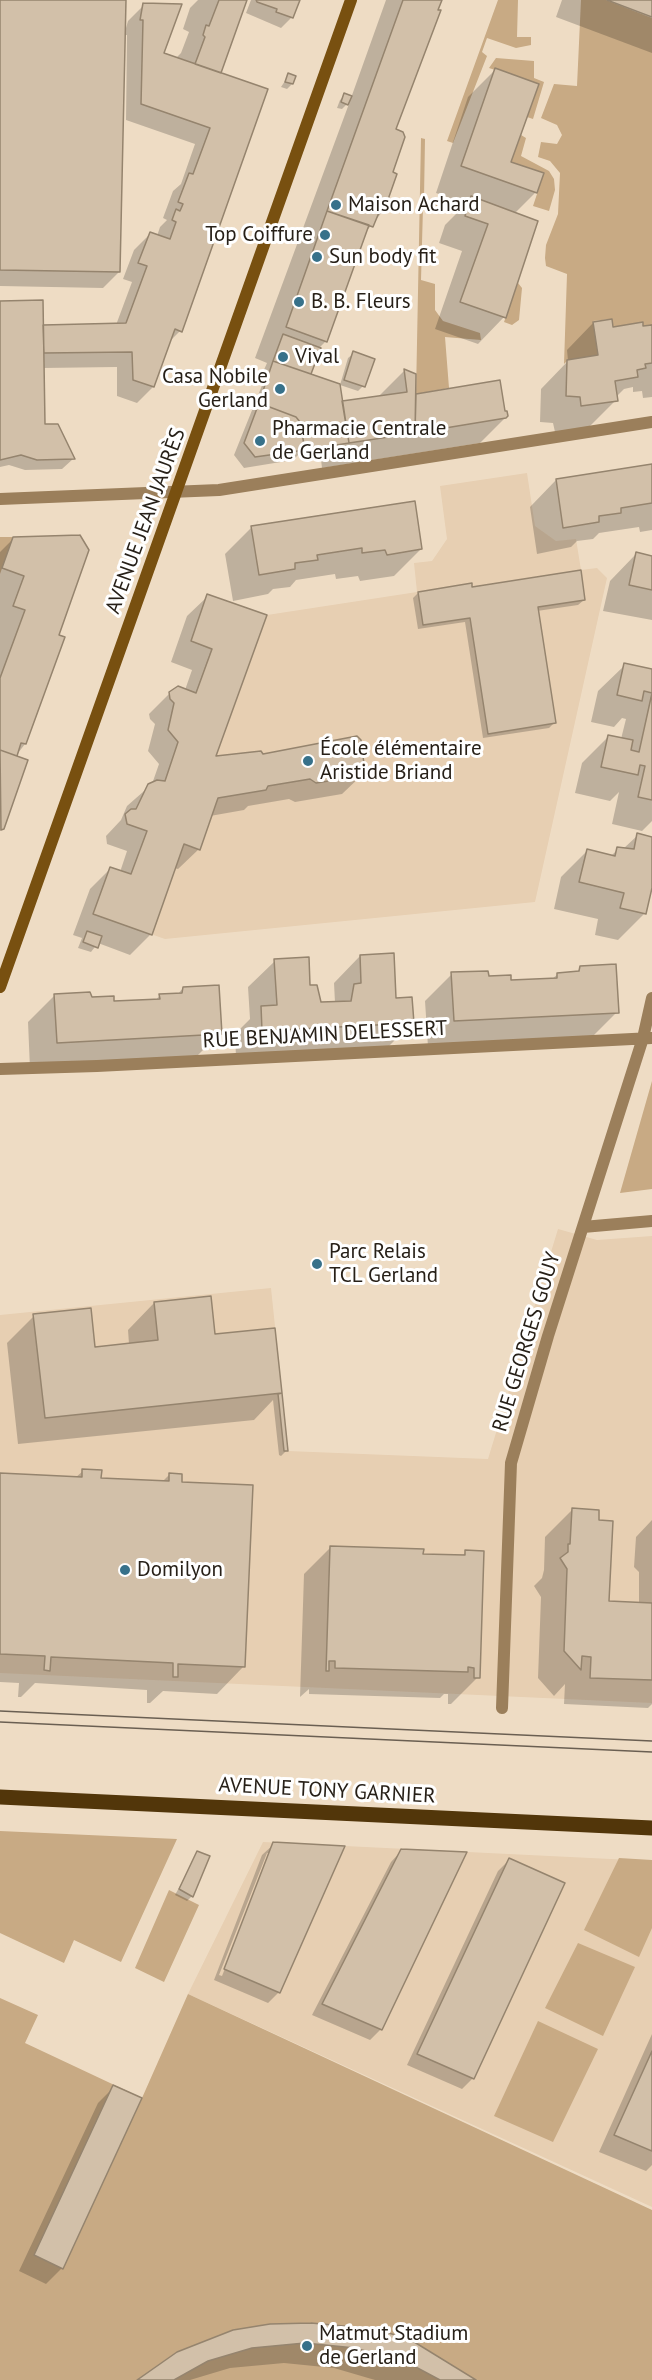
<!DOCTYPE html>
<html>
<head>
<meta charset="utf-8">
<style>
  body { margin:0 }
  canvas { display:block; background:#eedcc4 }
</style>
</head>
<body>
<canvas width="652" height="2380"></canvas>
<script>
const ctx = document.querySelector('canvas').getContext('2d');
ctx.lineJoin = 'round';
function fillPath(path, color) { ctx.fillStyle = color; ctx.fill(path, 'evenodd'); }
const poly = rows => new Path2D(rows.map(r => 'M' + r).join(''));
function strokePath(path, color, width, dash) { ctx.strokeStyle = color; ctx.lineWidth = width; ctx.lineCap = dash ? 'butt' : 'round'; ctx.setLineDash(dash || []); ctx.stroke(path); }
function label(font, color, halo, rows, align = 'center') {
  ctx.font = font + ' "PT Sans",sans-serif'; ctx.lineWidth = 6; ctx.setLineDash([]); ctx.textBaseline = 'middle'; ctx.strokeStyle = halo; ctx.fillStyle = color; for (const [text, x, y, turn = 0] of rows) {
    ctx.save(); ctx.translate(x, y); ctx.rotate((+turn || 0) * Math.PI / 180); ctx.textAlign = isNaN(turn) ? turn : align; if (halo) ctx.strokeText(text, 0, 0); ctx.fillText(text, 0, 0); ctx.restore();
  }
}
fillPath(poly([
  [527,473,535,526,556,541,576,539,581,570,597,568,607,578,535,902,165,939,93,914,110,867,131,874,147,831,127,824,125,814,131,809,137,809,148,784,165,780,178,743,168,730,174,703,170,699,169,692,178,686,196,692,211,650,191,641,207,594,267,615,417,592,414,563,432,561,447,539,440,486],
  [558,1229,597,1240,652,1236,652,1703,0,1673,0,1315,271,1288,288,1451,488,1459],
  [263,1842,652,1861,652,2207,188,1994]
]), '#e7cfb2');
fillPath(poly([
  [498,0,518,0,517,37,531,37,531,45,516,48,487,38,482,52,487,56,453,143,447,141],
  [581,0,606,0,652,18,652,325,643,326,642,323,613,327,611,319,593,321,598,355,568,360,564,364,567,274,546,266,545,258,546,245,558,214,560,173,550,161,538,157,541,142,557,144,562,135,557,125,541,118,554,84,577,86],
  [496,58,534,61,534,78,544,82,533,119,527,117,539,84,489,68],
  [521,135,526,138,521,156,549,171,554,179,555,190,549,211,533,206,544,173,511,162],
  [421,138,425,139,424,198,440,203,439,206,423,207,421,280,435,284,435,310,443,321,480,333,481,340,445,337,449,388,416,394],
  [518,283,522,288,519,320,512,325,504,322],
  [0,537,13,537,0,574],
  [652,1081,652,1189,620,1193],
  [0,1831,177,1839,121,1962,74,1940,64,1963,0,1933],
  [619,1858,652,1860,652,1928,639,1957,584,1930],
  [169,1890,199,1905,164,1982,135,1968],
  [578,1943,635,1967,603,2036,545,2008],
  [188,1994,652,2210,652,2380,0,2380,0,1998,38,2015,25,2043,142,2098],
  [538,2021,598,2049,553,2142,494,2116]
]), '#c8aa84');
fillPath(poly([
  [0,0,125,0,126,28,128,21,144,5,162,54,175,59,181,53,189,32,183,29,190,8,198,0,246,0,220,72,180,331,168,343,153,387,137,403,117,396,117,367,43,368,43,426,73,459,62,469,25,470,9,465,0,467,0,302,42,326,116,325,132,282,123,279,134,250,150,234,157,236,160,227,167,220,163,218,173,191,181,184,195,144,126,120,127,35,124,35,119,272,103,288,0,286],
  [251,0,298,0,292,17,281,28,246,13],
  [386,0,440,0,394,130,391,173,383,211,365,233,326,341,320,347,310,375,341,403,377,398,404,371,415,375,414,395,499,382,503,413,507,416,480,443,322,468,320,451,299,454,293,460,244,468,234,455,267,373,263,372,267,363,255,358,350,101,342,109,337,108,340,100,345,95,351,98],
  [562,0,652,0,652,53,556,17],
  [495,70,509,163,536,192,514,214,504,317,478,344,435,329,462,251,439,243,445,225,466,204,436,193,468,97],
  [289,75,292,84,287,89,281,87],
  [593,323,612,329,642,328,652,324,652,397,643,398,642,391,633,392,633,387,624,389,616,397,616,400,589,427,555,432,553,423,540,422,541,389,568,361,567,350],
  [354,353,363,386,358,391,340,385,348,358],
  [652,466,652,530,640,532,639,527,599,533,593,539,577,541,571,547,537,554,530,507,556,480],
  [252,527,421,549,394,576,360,581,358,576,336,579,335,574,296,580,290,587,273,589,268,594,233,601,225,554],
  [14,538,57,636,25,744,15,757,3,828,0,831,0,552],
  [636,554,652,558,652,620,603,611,610,581],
  [471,589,584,600,578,605,537,611,554,723,549,728,483,738,465,622,418,629,413,598,418,593],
  [208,596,265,616,214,757,262,756,303,750,307,746,358,739,363,774,342,794,295,802,289,799,248,806,244,810,210,816,199,849,178,869,174,868,151,934,130,955,98,943,91,952,78,948,82,938,73,935,90,889,110,869,120,872,127,851,107,844,106,836,121,820,127,806,152,784,159,764,148,751,155,724,150,719,149,714,170,693,185,690,192,670,171,662,187,616],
  [625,665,652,672,652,821,642,831,612,824,619,792,610,801,575,793,582,763,609,736,621,739,626,719,622,718,614,727,591,722,598,691],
  [638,835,652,838,652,881,645,913,618,940,595,935,598,919,554,909,561,877,588,850,611,856,618,849,623,849],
  [360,956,412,1023,385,1050,236,1057,235,1034,250,1019,248,987,275,961,320,1004,335,1003,334,983],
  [581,968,617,1012,590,1039,428,1047,425,1001,452,974,510,982,552,979,558,974,575,973],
  [183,988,220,1033,193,1060,30,1069,28,1022,55,995,113,1003,155,1001,160,995,177,995],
  [154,1303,214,1336,274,1329,286,1451,281,1456,279,1455,273,1400,254,1420,18,1444,7,1343,34,1316,93,1348,129,1344,128,1330],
  [83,1471,100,1479,162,1482,170,1474,181,1483,243,1667,217,1694,163,1691,150,1703,147,1703,147,1690,35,1683,21,1697,18,1697,19,1683,0,1682,0,1474,75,1478],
  [572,1510,607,1603,639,1604,639,1572,634,1567,636,1537,652,1520,652,1704,648,1708,564,1704,565,1684,554,1696,538,1678,541,1597,534,1586,542,1578,544,1570,545,1537],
  [331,1547,422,1555,461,1557,466,1552,478,1677,451,1704,448,1704,448,1694,444,1694,440,1698,309,1694,309,1689,300,1697,304,1574],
  [274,1844,279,1992,268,2003,214,1980,262,1855],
  [267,1853,270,1853,222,1976,219,1975],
  [402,1850,381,2029,370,2040,312,2015,391,1862],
  [198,1853,192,1896,187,1901,175,1895],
  [509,1860,473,2078,462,2089,407,2065,498,1871],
  [652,2034,652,2165,646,2171,599,2152],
  [114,2087,62,2268,46,2284,19,2271,98,2103],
  [270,2325,336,2325,376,2331,410,2342,441,2358,472,2380,375,2380,334,2368,284,2363,230,2368,190,2380,140,2380]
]), '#0003');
const building = poly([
  [0,0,126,0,120,272,0,270,0,0],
  [219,0,247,0,221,73,195,64,205,37,203,35,206,25,209,26,219,0],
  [256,0,300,0,293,18,276,12,277,9,257,2,256,0],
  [403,0,442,0,438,10,441,10,396,129,403,132,405,137,393,172,397,174,384,211,380,210,373,227,327,211,403,0],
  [607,0,652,0,652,17,607,0],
  [143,3,182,4,164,53,268,89,182,332,175,329,154,387,133,380,132,352,44,353,43,325,126,323,147,266,138,263,150,232,170,239,176,222,172,220,176,209,180,211,183,204,178,202,189,173,193,174,210,128,141,104,143,20,140,20,143,3],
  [495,68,539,84,511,162,544,173,537,193,461,166,495,68],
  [288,73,296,76,293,84,285,82,288,73],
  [344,93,352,96,348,105,341,102,344,93],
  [471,196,538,221,506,318,460,302,488,224,465,216,471,196],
  [327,211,369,225,327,342,286,327,327,211],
  [43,300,45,424,58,424,75,459,37,460,21,455,0,460,0,301,43,300],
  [612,319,613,327,643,322,643,326,652,325,652,363,645,364,646,368,637,370,638,377,615,381,618,401,581,406,580,397,566,396,567,360,598,355,593,322,612,319],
  [283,334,321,348,311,374,273,361,283,334],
  [353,351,375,359,365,387,344,380,353,351],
  [273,361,340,384,349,443,305,450,300,422,296,417,259,403,273,361],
  [404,369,416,374,415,433,349,443,342,401,407,392,404,369],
  [500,380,505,411,507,411,508,416,506,418,415,433,416,394,500,380],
  [259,403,296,417,300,422,305,450,255,457,244,443,259,403],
  [652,464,652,503,621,508,621,513,599,516,599,522,563,528,556,479,652,464],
  [415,501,422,549,387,555,385,550,362,553,362,548,317,555,318,560,295,563,295,569,259,575,251,526,415,501],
  [80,535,89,550,59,635,65,637,26,744,21,743,17,756,0,750,0,678,25,610,13,606,24,576,2,568,13,537,80,535],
  [636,552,652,556,652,590,629,585,636,552],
  [581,570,585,600,538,607,556,723,488,734,470,618,423,625,418,592,472,583,472,587,581,570],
  [207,594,267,615,216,756,261,751,263,754,357,736,361,740,365,772,359,776,316,783,310,779,268,786,266,790,218,798,200,850,184,844,152,935,93,914,110,867,131,874,147,831,127,824,125,814,131,809,136,809,148,784,157,780,165,781,178,742,168,730,174,703,170,699,169,692,178,686,196,693,212,649,191,641,207,594],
  [624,663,652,669,652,800,638,797,645,766,640,765,638,775,601,767,608,735,633,740,631,750,639,752,652,693,644,691,642,701,617,695,624,663],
  [0,750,28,760,4,829,1,830,0,750],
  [637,833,652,837,652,888,646,914,620,908,624,893,579,882,587,849,615,856,617,847,634,849,637,833],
  [87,931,102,936,98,948,83,942,87,931],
  [394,953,396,998,412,997,414,1023,262,1031,261,1006,277,1005,274,959,309,957,310,985,317,985,321,1002,351,1001,354,984,361,983,360,955,394,953],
  [616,964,619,1013,454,1021,451,972,488,971,489,976,511,975,511,980,557,978,557,973,579,971,580,966,616,964],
  [219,985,222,1034,57,1043,54,994,90,992,92,997,114,996,114,1001,160,999,159,994,182,993,183,987,219,985],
  [211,1296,215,1334,275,1328,282,1393,45,1418,33,1314,91,1308,95,1347,158,1340,154,1302,211,1296],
  [282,1393,288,1451,284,1451,278,1394,282,1393],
  [82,1469,102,1470,101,1478,169,1481,169,1473,182,1474,182,1482,253,1485,245,1667,178,1664,178,1677,173,1677,173,1663,51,1657,50,1671,44,1670,45,1656,0,1654,0,1473,82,1477,82,1469],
  [572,1508,599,1510,599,1520,613,1521,609,1601,652,1603,652,1680,590,1678,591,1657,582,1656,581,1670,564,1651,567,1569,560,1558,568,1552,568,1544,570,1544,572,1508],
  [330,1546,424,1549,423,1554,465,1555,465,1550,484,1551,480,1678,474,1678,474,1668,468,1667,468,1672,335,1668,335,1661,329,1661,329,1671,326,1671,330,1546],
  [273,1842,345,1846,280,1993,224,1969,273,1842],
  [401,1849,467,1852,382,2030,322,2004,401,1849],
  [197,1851,210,1856,193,1897,179,1889,197,1851],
  [509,1858,565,1883,474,2079,417,2054,509,1858],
  [652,2051,652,2151,614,2135,652,2051],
  [113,2085,142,2098,63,2269,34,2255,113,2085],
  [311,2323,376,2329,411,2340,476,2380,440,2380,410,2364,355,2348,305,2343,252,2348,208,2361,174,2380,137,2380,177,2352,233,2330,270,2324,311,2323]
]);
fillPath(building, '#d2c0a9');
strokePath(building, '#95846e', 1.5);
strokePath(poly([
  [0,499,219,490,652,422],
  [0,1069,97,1066,652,1038],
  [583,1227,652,1221],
  [502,1708,511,1463,548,1336,643,1038,652,998]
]), '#9b7f5b', 12);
strokePath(poly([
  [0,987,351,0]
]), '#785010', 12);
strokePath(poly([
  [0,1797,652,1828]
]), '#52360a', 15);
strokePath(poly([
  [0,1711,652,1741],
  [0,1722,652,1752]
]), '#6a5f52', 1.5);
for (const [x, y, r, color] of [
  [336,205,6,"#37718a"],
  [325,235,6,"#37718a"],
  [317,257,6,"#37718a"],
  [299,302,6,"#37718a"],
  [283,357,6,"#37718a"],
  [280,389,6,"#37718a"],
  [260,441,6,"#37718a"],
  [308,761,6,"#37718a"],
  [317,1264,6,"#37718a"],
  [125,1570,6,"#37718a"],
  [307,2346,6,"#37718a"]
]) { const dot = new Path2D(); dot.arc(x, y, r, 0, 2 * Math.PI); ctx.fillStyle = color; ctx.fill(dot); strokePath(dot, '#fff', 2); }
label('21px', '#272018', '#fff', [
  ["Maison Achard",348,205],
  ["Top Coiffure",313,235,"right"],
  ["Sun body fit",329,257],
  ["B. B. Fleurs",311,302],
  ["Vival",295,357],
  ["Casa Nobile",268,377,"right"],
  ["Gerland",268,401,"right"],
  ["Pharmacie Centrale",272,429],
  ["de Gerland",272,453],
  ["École élémentaire",320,749],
  ["Aristide Briand",320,773],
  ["Parc Relais",329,1252],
  ["TCL Gerland",329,1276],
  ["Domilyon",137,1570],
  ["Matmut Stadium",319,2334],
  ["de Gerland",319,2358]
], 'left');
label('21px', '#272018', '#fff', [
  ["AVENUE JEAN JAURÈS",146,521,-70],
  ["RUE BENJAMIN DELESSERT",325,1035,-3],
  ["RUE GEORGES GOUY",527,1342,-73],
  ["AVENUE TONY GARNIER",327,1791,3]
]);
</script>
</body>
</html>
